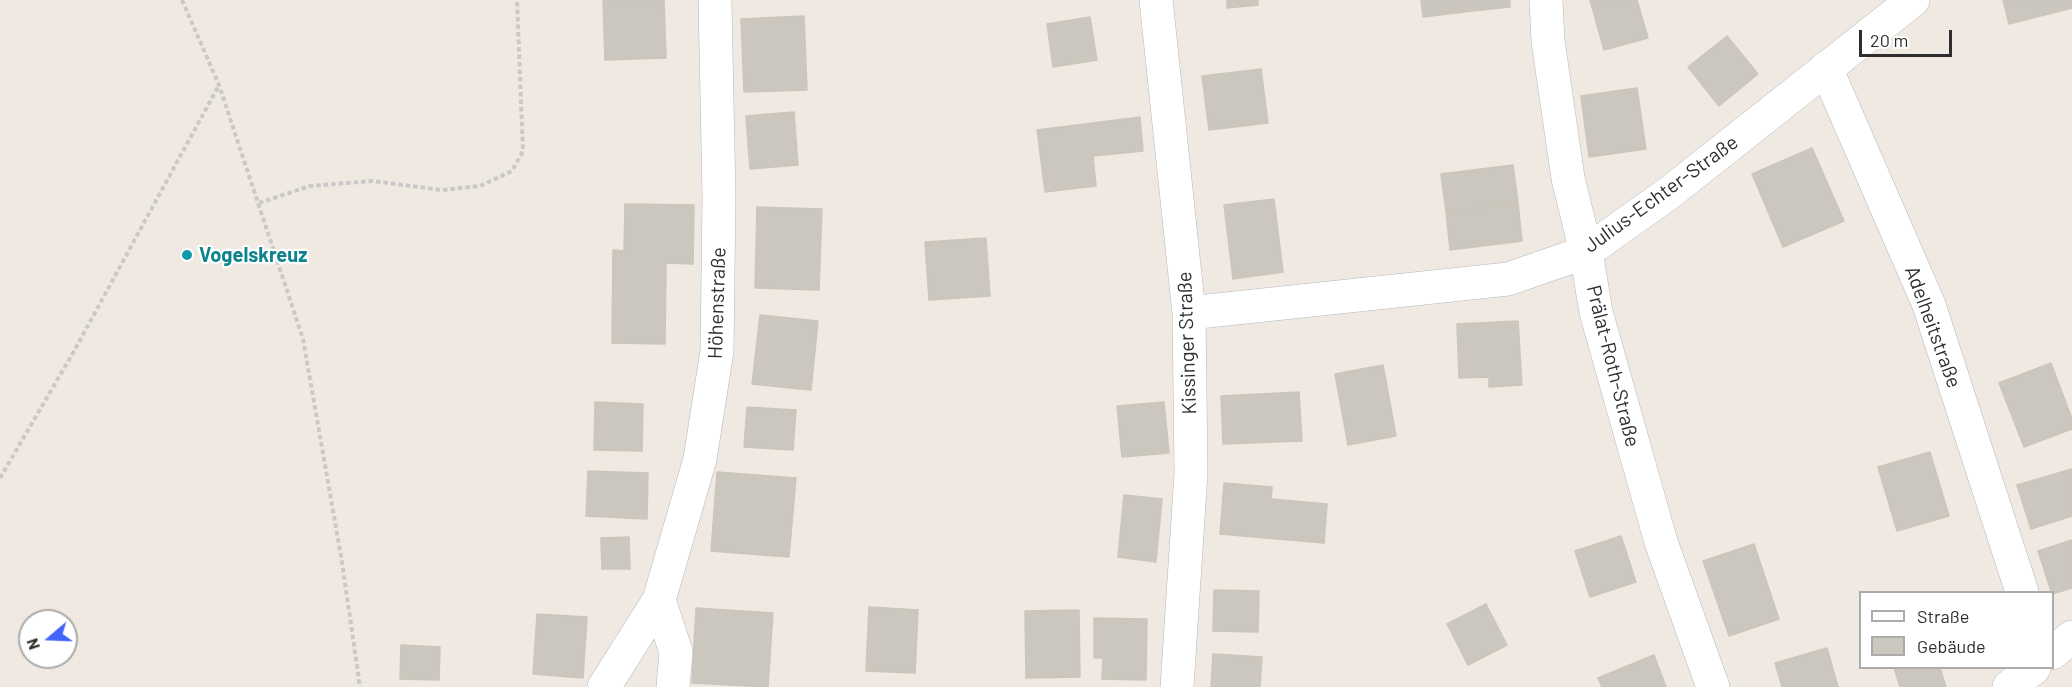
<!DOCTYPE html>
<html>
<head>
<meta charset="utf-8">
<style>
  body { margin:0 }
  #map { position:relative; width:2072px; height:687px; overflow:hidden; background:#efe9e1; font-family:Barlow,sans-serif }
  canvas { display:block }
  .legend { position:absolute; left:1859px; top:591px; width:195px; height:78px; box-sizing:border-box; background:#fff; border:2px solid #ababab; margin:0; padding:8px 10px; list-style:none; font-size:18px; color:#2e2e2e }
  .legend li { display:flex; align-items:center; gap:12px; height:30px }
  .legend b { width:30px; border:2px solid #ababab }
  .north { position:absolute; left:18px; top:609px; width:60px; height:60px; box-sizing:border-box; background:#fff; border:2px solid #ababab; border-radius:50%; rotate:251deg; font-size:16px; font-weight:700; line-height:24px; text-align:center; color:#2e2e2e }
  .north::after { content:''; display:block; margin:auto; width:21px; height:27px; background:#4264fb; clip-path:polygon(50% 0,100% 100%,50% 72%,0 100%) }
  .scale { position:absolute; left:1859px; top:30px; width:93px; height:27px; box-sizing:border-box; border:3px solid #2e2e2e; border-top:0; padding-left:8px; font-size:18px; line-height:21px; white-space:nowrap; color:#2e2e2e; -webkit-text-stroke:4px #fff; paint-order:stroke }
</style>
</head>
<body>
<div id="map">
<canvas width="2072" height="687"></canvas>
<ul class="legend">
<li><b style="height:8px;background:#fff"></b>Straße</li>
<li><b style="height:16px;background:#cbc7bf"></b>Gebäude</li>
</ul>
<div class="north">N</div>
<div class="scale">20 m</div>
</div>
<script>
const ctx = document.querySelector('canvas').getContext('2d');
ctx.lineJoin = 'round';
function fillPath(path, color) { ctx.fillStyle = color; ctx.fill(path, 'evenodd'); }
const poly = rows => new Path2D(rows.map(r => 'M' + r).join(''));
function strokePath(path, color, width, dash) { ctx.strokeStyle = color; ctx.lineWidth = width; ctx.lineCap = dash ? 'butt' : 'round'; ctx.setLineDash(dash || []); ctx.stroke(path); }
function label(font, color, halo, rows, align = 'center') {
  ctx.font = font + ' Barlow,sans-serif'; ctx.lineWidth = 4.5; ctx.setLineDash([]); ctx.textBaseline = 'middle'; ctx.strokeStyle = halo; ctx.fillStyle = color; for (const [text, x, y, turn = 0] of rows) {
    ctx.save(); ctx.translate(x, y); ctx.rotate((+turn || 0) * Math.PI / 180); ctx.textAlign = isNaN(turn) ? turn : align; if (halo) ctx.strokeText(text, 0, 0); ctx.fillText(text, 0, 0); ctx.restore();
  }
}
const building = poly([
  [603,0,664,0,666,58,605,60,603,0],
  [1227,0,1258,0,1258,5,1227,8,1227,0],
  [1421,0,1470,0,1472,11,1423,17,1421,0],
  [1470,0,1510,0,1510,7,1472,11,1470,0],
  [1590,0,1637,0,1648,38,1604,50,1590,0],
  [2003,0,2072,0,2072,8,2009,24,2003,0],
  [804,16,807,90,744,92,741,19,804,16],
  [1090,17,1097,60,1053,67,1047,24,1090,17],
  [1727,36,1758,74,1719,106,1688,67,1727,36],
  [1261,69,1268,123,1209,130,1202,76,1261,69],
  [1637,88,1646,149,1589,157,1581,96,1637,88],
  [794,112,798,165,750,169,746,116,794,112],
  [1140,117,1143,151,1093,156,1096,186,1045,192,1037,130,1140,117],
  [1812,148,1844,221,1783,247,1752,174,1812,148],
  [1513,165,1518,203,1446,212,1441,174,1513,165],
  [1274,199,1283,272,1233,279,1224,205,1274,199],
  [1518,203,1522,241,1450,250,1446,212,1518,203],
  [625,204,694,205,693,264,666,263,665,344,612,343,613,250,624,251,625,204],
  [757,207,822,209,819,290,755,288,757,207],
  [986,238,990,296,929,300,925,242,986,238],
  [760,315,818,321,811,390,752,384,760,315],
  [1518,321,1522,385,1489,387,1489,377,1459,378,1457,324,1518,321],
  [2051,363,2072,419,2072,429,2024,447,1999,383,2051,363],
  [1383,365,1396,436,1348,445,1335,374,1383,365],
  [1299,392,1302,441,1223,444,1221,396,1299,392],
  [595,402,643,404,642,451,594,450,595,402],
  [1164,402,1169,453,1122,457,1117,406,1164,402],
  [747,407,796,410,793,450,744,447,747,407],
  [1930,452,1949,516,1897,531,1878,467,1930,452],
  [2072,469,2072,516,2031,529,2017,485,2072,469],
  [588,471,648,473,647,519,586,516,588,471],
  [717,472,796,478,789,557,711,551,717,472],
  [1224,483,1272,487,1271,499,1327,504,1324,543,1220,534,1224,483],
  [1124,495,1162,499,1156,562,1118,557,1124,495],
  [1621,536,1636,582,1590,597,1575,551,1621,536],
  [629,537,630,569,602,569,601,538,629,537],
  [2072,540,2072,588,2052,594,2038,551,2072,540],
  [1754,544,1779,619,1729,636,1703,561,1754,544],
  [1214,590,1259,591,1258,632,1213,631,1214,590],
  [1486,604,1507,645,1468,665,1447,624,1486,604],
  [869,607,918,610,915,673,866,671,869,607],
  [696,608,773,613,768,687,692,683,696,608],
  [1079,610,1080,677,1026,678,1025,611,1079,610],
  [537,614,587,617,583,678,533,674,537,614],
  [1094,618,1147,619,1146,680,1102,679,1103,658,1094,658,1094,618],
  [401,645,440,647,439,680,400,679,401,645],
  [1827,648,1838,687,1782,687,1775,663,1827,648],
  [1213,654,1262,657,1260,687,1211,687,1213,654],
  [1654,655,1666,687,1602,687,1598,678,1654,655],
  [1894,668,1940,668,1946,687,1900,687,1894,668]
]);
fillPath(building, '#cbc7bf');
strokePath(building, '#cbc5ba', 1.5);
const minor = poly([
  [1156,0,1189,313,1191,473,1177,687],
  [1546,0,1548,41,1568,178,1586,252,1596,312,1661,542,1713,687],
  [1826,68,1929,305,2022,592],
  [1189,313,1508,279,1586,252,1669,193,1913,0],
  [659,600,676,652,673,687],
  [2052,653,2072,637],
  [604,687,659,600,700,459,717,351,719,197,715,0],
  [2009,687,2034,668]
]);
strokePath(minor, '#b4b7c1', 34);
strokePath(poly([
  [182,0,219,85,303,339,342,562,360,687],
  [259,203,310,186,372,181,442,190,480,186,512,171,523,151,517,0],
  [0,478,73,353,219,85]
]), '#c9c9c9', 4, [4.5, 3]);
strokePath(minor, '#fff', 33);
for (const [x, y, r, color] of [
  [187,255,6,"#0f9aa8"]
]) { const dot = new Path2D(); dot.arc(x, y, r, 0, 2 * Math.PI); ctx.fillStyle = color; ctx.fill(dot); strokePath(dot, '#fff', 2); }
label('20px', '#2e2e2e', '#fff', [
  ["Julius-Echter-Straße",1661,194,-36],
  ["Höhenstraße",717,303,-88],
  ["Adelheitstraße",1933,327,70],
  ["Kissinger Straße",1187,343,-92],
  ["Prälat-Roth-Straße",1613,366,76]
]);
label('bold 20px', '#0d838f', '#fff', [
  ["Vogelskreuz",199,255]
], 'left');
</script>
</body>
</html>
